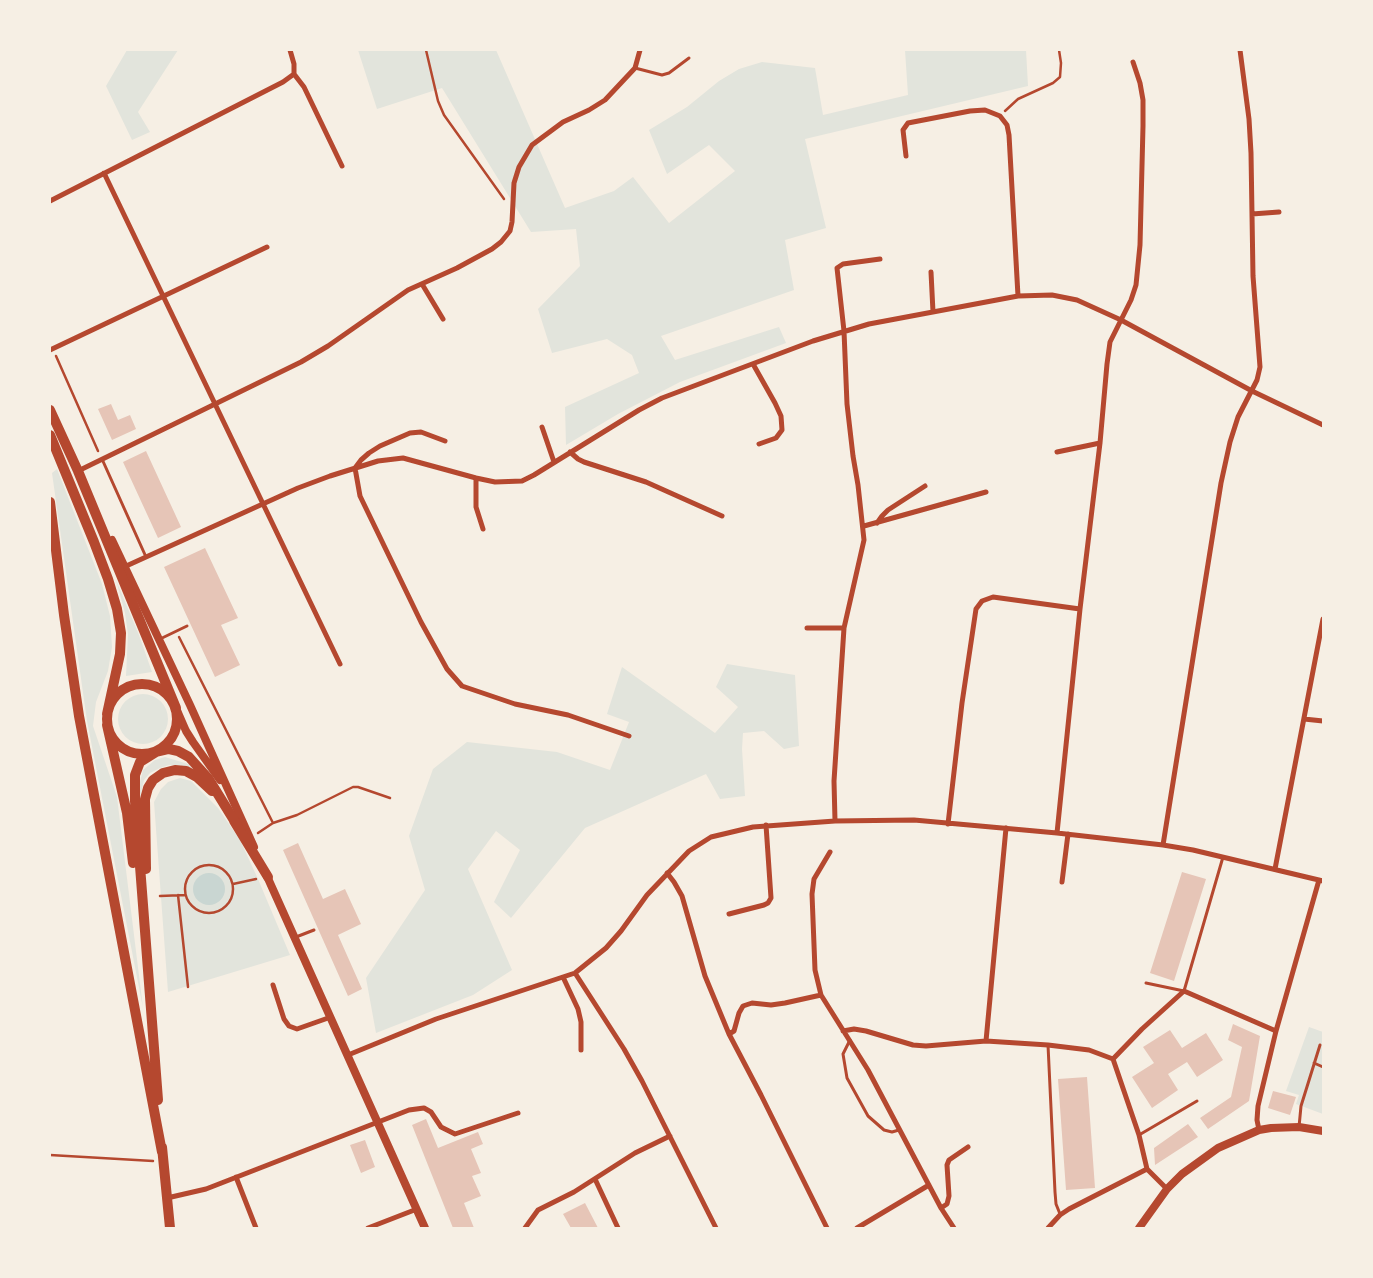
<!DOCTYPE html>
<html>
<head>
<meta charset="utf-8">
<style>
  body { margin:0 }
  #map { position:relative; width:1373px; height:1278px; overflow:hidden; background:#f6efe4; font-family:"PT Sans",sans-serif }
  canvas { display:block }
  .frame { position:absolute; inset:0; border:51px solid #f6efe4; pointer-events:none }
</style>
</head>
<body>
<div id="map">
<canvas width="1373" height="1278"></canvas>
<div class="frame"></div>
</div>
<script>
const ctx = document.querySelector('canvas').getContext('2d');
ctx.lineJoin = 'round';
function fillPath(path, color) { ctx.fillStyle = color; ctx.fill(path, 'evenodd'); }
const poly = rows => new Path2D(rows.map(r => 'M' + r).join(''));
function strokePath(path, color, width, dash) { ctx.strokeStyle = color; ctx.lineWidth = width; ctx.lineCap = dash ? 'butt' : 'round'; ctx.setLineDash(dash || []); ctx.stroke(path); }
fillPath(poly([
  [127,50,178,50,138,112,150,132,132,140,106,86],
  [358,50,496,50,565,208,614,191,633,177,669,223,735,171,709,145,667,174,649,130,687,107,719,81,739,69,762,62,815,68,823,115,908,95,905,50,1026,50,1028,86,805,139,826,228,785,240,794,290,661,336,675,360,779,327,786,343,680,382,618,414,566,445,565,407,639,373,632,355,607,339,552,353,538,309,580,266,576,229,531,232,442,88,377,109],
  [57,469,102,584,110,616,112,647,108,671,96,702,93,726,117,797,143,1008,87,721,52,473],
  [116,580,139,635,152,672,126,676,128,634,125,613],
  [727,664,795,675,799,746,784,749,764,731,743,733,742,749,745,796,720,799,706,774,585,828,511,918,494,902,520,850,496,831,468,869,512,970,473,995,376,1033,366,978,425,890,409,836,433,769,467,742,557,752,610,770,629,722,607,714,622,667,715,733,738,707,716,687],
  '118 719a25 25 0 1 1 50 0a25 25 0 1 1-50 0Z',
  [165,757,188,764,195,770,182,766,169,765,160,768,150,773,144,780,139,802,139,786,143,770,155,760],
  [180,778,191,781,218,808,240,840,258,879,290,955,168,992,154,802,161,789,168,782],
  [1309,1027,1323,1032,1323,1114,1296,1104,1299,1095,1286,1091]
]), '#e2e4dc');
fillPath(poly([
  '193 889a16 16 0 1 1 32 0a16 16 0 1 1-32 0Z'
]), '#c9d6d2');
fillPath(poly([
  [111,404,118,420,130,415,136,429,112,440,98,409],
  [146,451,181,527,158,538,123,462],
  [205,548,238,618,221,625,240,665,215,677,164,567],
  [298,843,323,899,345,889,361,924,338,935,362,989,348,996,283,850],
  [1182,872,1206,879,1174,981,1150,973],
  [1233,1024,1260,1036,1249,1101,1208,1129,1200,1118,1231,1097,1242,1047,1228,1040],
  [1170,1030,1182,1048,1206,1033,1223,1060,1197,1077,1187,1062,1168,1074,1178,1090,1152,1108,1132,1077,1154,1063,1143,1047],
  [1087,1077,1095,1188,1066,1190,1058,1079],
  [1273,1091,1296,1097,1290,1115,1268,1108],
  [426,1119,438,1148,478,1132,483,1144,471,1149,481,1173,472,1176,481,1196,464,1203,474,1228,453,1228,412,1125],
  [1188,1124,1198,1137,1155,1165,1154,1148],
  [365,1140,375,1167,361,1173,350,1145],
  [585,1203,598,1228,571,1228,563,1214]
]), '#e6c5b7');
strokePath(poly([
  [426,50,438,101,444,115,504,199],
  [1005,111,1018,99,1053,83,1060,77,1061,63,1059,50],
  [56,356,98,451],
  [179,637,273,823],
  [258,833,273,823,297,815,353,787,358,787,390,798],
  '185 889a24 24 0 1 1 48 0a24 24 0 1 1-48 0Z',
  [233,884,256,879],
  [178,895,188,987],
  [160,896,185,895],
  [50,1155,153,1161]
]), '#b5482f', 2.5);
strokePath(poly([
  [635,68,662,75,669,73,689,58],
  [102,459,146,557],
  [160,639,187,626],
  [296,937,314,930],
  [1146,983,1184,991,1223,857],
  [850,1040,843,1054,847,1078,868,1116,884,1130,892,1132,899,1130],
  [1048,1045,1055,1192,1056,1204,1060,1214],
  [1314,1063,1323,1067],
  [1299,1127,1301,1106,1320,1045],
  [1139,1135,1197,1101]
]), '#b5482f', 3);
strokePath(poly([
  [294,74,304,87,342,166],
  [906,156,903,130,908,123,970,111,985,110,1000,116,1007,125,1009,135,1018,296],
  [104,173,340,664],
  [50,201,283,82,294,74,294,64,290,50],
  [1252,214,1279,212],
  [931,272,933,312],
  [422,284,443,319],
  [50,350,267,247],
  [753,364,775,403,781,416,782,430,776,438,759,444],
  [542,427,554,462],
  [445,441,421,432,410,433,380,446,369,453,361,460,355,468,360,496,421,622,447,669,462,686,515,704,568,715,629,736],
  [570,452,578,459,584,462,646,482,722,516],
  [1057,452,1100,443],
  [78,471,301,362,328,346,408,290,457,268,492,249,501,242,510,231,512,222,514,183,519,167,532,145,563,122,589,110,605,100,635,68,640,50],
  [476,478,476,507,483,529],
  [877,523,882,516,888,510,925,486],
  [864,526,986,492],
  [124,567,298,488,330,476,378,461,403,458,476,478,495,482,522,481,534,475,639,410,662,398,813,341,869,324,1018,296,1052,295,1077,300,1121,320,1252,391,1323,425],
  [807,628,844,628],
  [1304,719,1323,721],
  [835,821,834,781,844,628,864,540,858,485,853,456,847,404,844,331,837,268,843,264,880,259],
  [948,824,962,703,976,609,982,601,993,597,1080,609],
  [1057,833,1080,609,1100,443,1107,364,1110,342,1131,300,1136,285,1140,245,1143,126,1143,100,1140,83,1133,62],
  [1163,845,1221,483,1230,442,1238,417,1257,380,1260,367,1253,276,1251,153,1249,119,1240,50],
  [830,852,814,879,812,894,815,970,821,995,868,1070,941,1208,954,1228],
  [1275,869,1323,619],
  [667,873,674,882,682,896,705,976,729,1034,761,1095,827,1228],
  [1062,882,1068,834],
  [729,914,764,905,768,903,771,898,766,825],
  [575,973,624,1049,642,1081,716,1228],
  [563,977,578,1009,581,1022,581,1050],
  [273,985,284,1019,289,1026,297,1029,331,1017],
  [843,1031,854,1029,866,1031,913,1045,926,1046,986,1041,1048,1045,1089,1050,1113,1059,1142,1029,1184,991,1276,1031],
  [729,1034,734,1031,739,1013,743,1006,752,1003,771,1005,785,1003,821,995],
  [986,1041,1006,828],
  [348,1055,436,1019,575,973,606,948,621,931,647,895,689,851,711,837,753,827,835,821,914,820,1057,833,1163,845,1193,850,1323,881],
  [1113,1059,1139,1135,1147,1169,1167,1189],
  [1259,1130,1257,1120,1258,1106,1276,1031,1319,880],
  [236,1177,256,1228],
  [595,1179,618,1228],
  [167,1198,206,1189,409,1110,424,1108,431,1112,441,1127,455,1134,518,1113],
  [941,1208,947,1204,949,1196,947,1165,949,1160,968,1147],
  [368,1228,417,1209],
  [525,1228,538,1210,574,1192,635,1153,670,1136],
  [857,1228,929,1185],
  [1048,1228,1060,1215,1069,1209,1147,1169]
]), '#b5482f', 5);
strokePath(poly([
  [112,540,190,705,254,847],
  [176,708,186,731,193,742,220,780],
  [266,874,425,1228],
  [1139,1228,1167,1189,1182,1174,1218,1148,1259,1130,1271,1128,1299,1127,1323,1131]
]), '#b5482f', 8);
strokePath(poly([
  [50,410,78,471,176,708],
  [50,435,94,542,108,579,117,609,121,633,120,654,107,714],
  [50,502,64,615,79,716,162,1152],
  '107 719a35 35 0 1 1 70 0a35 35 0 1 1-70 0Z',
  [107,725,127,813,133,863],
  [234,821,268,877],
  [146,869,145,799,148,788,153,780,163,773,175,770,186,771,197,777,212,791],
  [158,1100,135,801,135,775,140,762,156,752,169,749,178,751,189,757,208,778,237,825],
  [162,1147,170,1228]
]), '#b5482f', 10);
</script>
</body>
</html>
